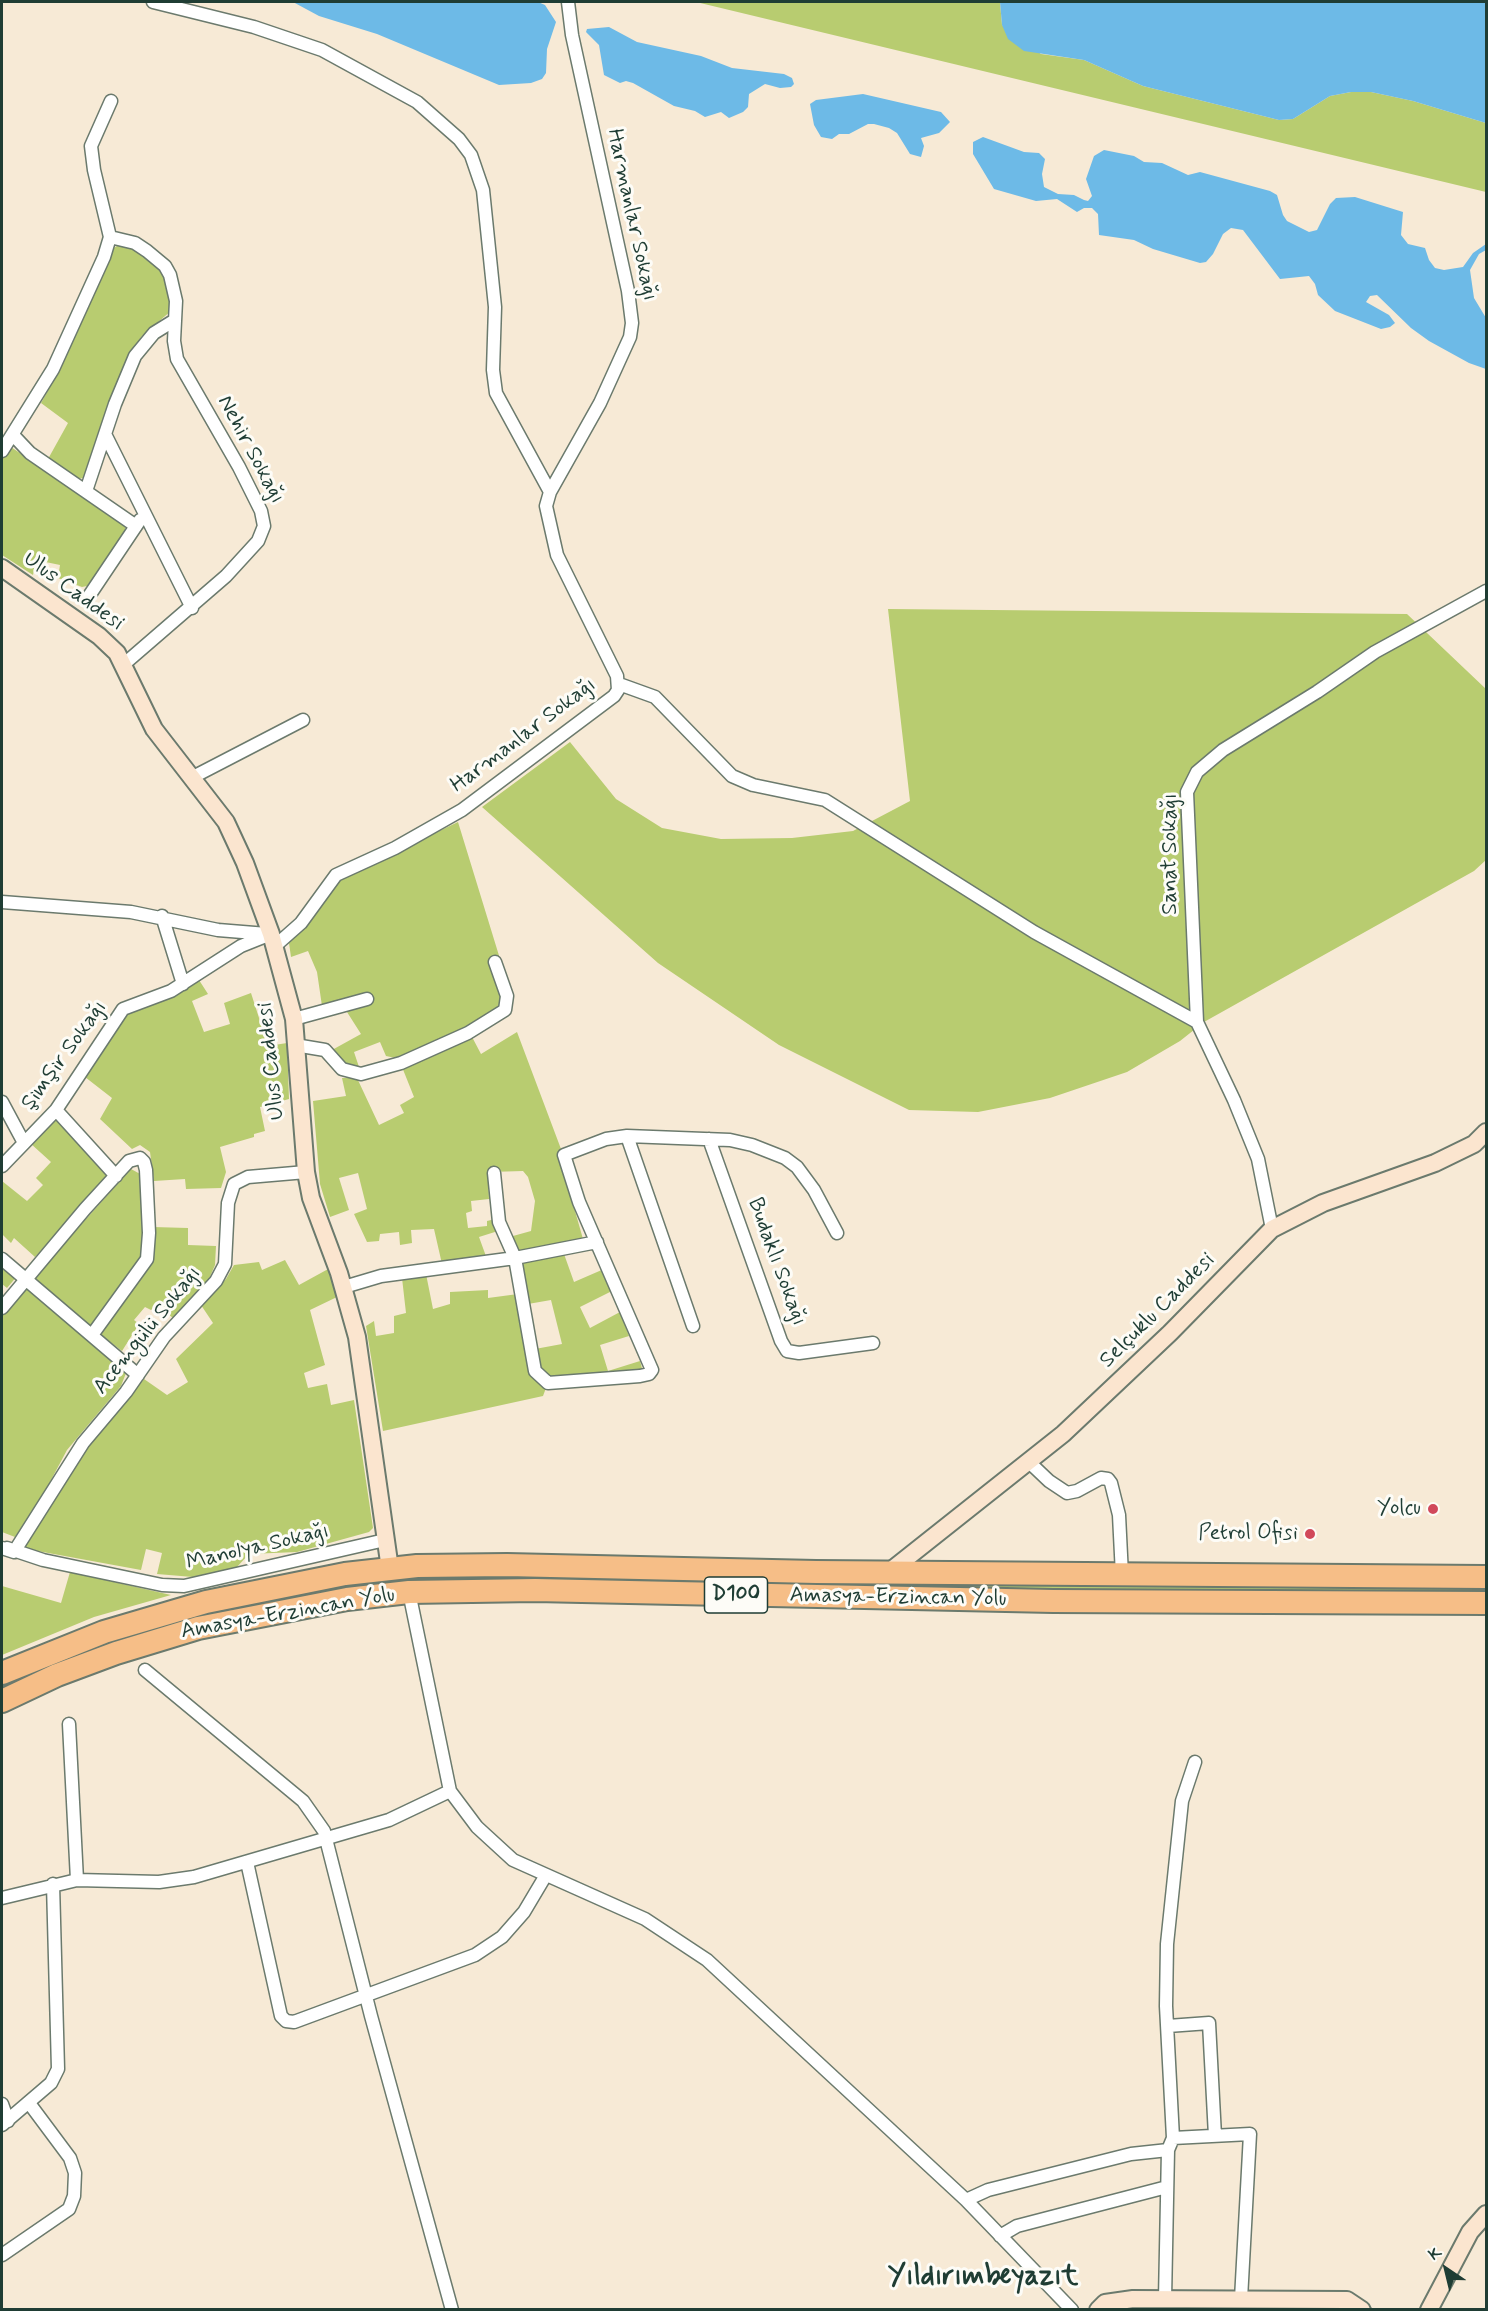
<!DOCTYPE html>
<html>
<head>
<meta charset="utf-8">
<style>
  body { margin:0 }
  #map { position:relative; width:1488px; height:2311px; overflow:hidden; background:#f7ead6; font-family:Mynerve,sans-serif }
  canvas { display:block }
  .frame { position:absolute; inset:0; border:3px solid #1f3d34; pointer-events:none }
  .north { position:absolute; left:1416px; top:2239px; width:60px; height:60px; -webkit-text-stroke:4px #fdfcf7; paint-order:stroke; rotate:325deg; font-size:16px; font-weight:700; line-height:24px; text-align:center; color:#1f3d34 }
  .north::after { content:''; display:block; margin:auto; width:21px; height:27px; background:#1f3d34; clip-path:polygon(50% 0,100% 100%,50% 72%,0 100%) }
</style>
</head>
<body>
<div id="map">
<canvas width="1488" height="2311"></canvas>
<div class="frame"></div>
<div class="north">K</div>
</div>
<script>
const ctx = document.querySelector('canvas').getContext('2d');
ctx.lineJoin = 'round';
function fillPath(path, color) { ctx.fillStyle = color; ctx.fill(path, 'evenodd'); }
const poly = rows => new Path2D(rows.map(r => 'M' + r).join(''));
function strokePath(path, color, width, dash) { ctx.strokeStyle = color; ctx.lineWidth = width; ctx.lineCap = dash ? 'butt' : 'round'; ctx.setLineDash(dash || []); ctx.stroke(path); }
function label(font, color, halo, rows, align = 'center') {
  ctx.font = font + ' Mynerve,sans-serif'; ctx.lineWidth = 6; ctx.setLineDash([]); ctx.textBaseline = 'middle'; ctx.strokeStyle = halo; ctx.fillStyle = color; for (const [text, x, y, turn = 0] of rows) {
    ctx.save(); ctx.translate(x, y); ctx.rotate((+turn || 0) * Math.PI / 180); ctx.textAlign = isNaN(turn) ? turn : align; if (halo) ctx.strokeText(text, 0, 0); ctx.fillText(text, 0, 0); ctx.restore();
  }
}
fillPath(poly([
  [696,2,1000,2,1002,25,1041,54,1084,60,1143,86,1279,120,1293,119,1330,96,1351,92,1371,92,1413,101,1486,123,1486,192],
  [122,243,128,244,164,269,172,310,141,337,132,355,113,395,83,478,78,479,48,459,68,423,41,403,55,378,112,249],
  [11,447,125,525,125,533,87,586,82,587,58,578,60,565,36,560,33,575,2,555,2,460],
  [888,609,1407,614,1486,689,1486,860,1474,871,1204,1022,1180,1041,1127,1072,1050,1098,978,1112,909,1110,779,1045,658,963,482,807,570,742,616,799,662,828,721,839,792,838,853,831,910,801],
  [458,822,512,998,464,1030,400,1059,386,1056,380,1042,354,1052,360,1070,343,1064,332,1050,361,1034,340,1001,322,1006,317,972,308,951,291,957,289,943,306,926,340,879],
  [199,980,208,994,192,1001,204,1032,230,1024,224,1003,251,993,268,1046,287,1043,289,1099,260,1107,265,1131,254,1134,254,1137,220,1147,226,1172,221,1188,186,1189,185,1179,154,1181,150,1152,140,1145,132,1149,100,1119,112,1098,85,1077,124,1013,181,991],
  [517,1032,561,1149,559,1155,583,1239,520,1253,513,1236,531,1231,535,1201,528,1177,523,1171,490,1172,488,1174,489,1199,471,1201,472,1211,466,1213,468,1228,487,1226,487,1221,495,1219,498,1231,479,1237,487,1259,442,1264,434,1229,411,1230,412,1243,400,1245,399,1232,380,1234,379,1241,367,1242,354,1214,367,1209,358,1173,339,1178,349,1210,330,1217,320,1184,313,1101,346,1096,342,1078,357,1078,379,1125,404,1113,400,1105,414,1097,402,1067,471,1035,481,1054],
  [54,1117,110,1175,35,1257,14,1238,11,1243,2,1234,2,1181,27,1201,43,1185,36,1178,51,1162,30,1143],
  [131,1169,142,1175,145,1252,90,1329,33,1278],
  [153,1227,188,1228,188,1245,216,1246,215,1265,209,1279,173,1318,158,1306,151,1310,145,1307,134,1320,139,1324,122,1351,100,1334,146,1267],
  [564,1254,574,1282,604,1269,612,1291,580,1307,590,1328,620,1312,629,1336,600,1345,608,1371,640,1361,643,1372,552,1380,542,1374,535,1349,562,1344,551,1300,528,1304,520,1263],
  [285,1260,299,1285,330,1268,337,1297,310,1310,325,1365,304,1373,308,1388,327,1384,331,1405,354,1400,373,1528,369,1532,297,1552,249,1554,236,1568,193,1577,157,1574,162,1553,146,1549,141,1570,21,1548,89,1445,144,1379,167,1395,188,1382,176,1359,213,1323,201,1305,226,1279,234,1265,259,1262,262,1270],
  [2,1263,18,1275,7,1288,2,1284],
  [426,1274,433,1309,450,1304,450,1292,488,1290,488,1298,518,1294,546,1388,543,1396,383,1431,366,1326,374,1321,376,1336,394,1333,394,1316,406,1313,402,1278],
  [26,1282,126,1373,121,1386,67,1450,43,1495,15,1537,2,1532,2,1315],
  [70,1572,171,1595,94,1617,2,1655,2,1586,61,1603],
  [454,1575,1486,1585,1486,1593,1055,1592,403,1584,2,1691,2,1683,33,1668,178,1618,376,1579]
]), '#b8cc70');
fillPath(poly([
  [293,2,538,2,545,5,556,22,547,49,546,73,542,79,531,83,499,85,377,34,319,16],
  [1000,2,1486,2,1486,123,1413,101,1371,92,1351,92,1330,96,1293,119,1279,120,1143,86,1084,60,1024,51,1008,39,1002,25],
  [609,27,637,42,701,56,732,68,784,74,792,78,794,84,791,87,780,88,765,84,749,94,748,107,743,112,729,118,721,112,705,117,695,111,674,106,633,83,626,81,620,83,604,75,599,45,586,32,587,29],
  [863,94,941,112,950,122,939,133,921,138,924,146,921,157,910,154,897,133,889,128,874,124,868,124,849,134,839,134,832,139,821,137,814,125,810,104,816,100],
  [983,137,1024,152,1039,153,1045,159,1042,174,1044,187,1058,194,1074,195,1084,200,1088,201,1092,196,1086,179,1094,156,1104,150,1134,156,1144,162,1162,163,1188,175,1200,172,1270,191,1277,195,1283,215,1287,221,1309,232,1317,230,1330,204,1336,198,1355,197,1403,212,1401,235,1408,244,1425,248,1429,260,1435,268,1444,270,1463,267,1473,253,1486,244,1486,250,1479,254,1470,270,1474,298,1486,318,1486,369,1469,363,1429,341,1411,328,1377,295,1370,296,1366,302,1389,315,1395,323,1390,327,1381,329,1335,311,1318,295,1315,284,1309,276,1280,279,1243,230,1231,228,1223,234,1213,254,1206,262,1200,263,1153,249,1134,240,1099,235,1098,214,1092,208,1084,208,1077,212,1057,199,1036,201,994,189,973,154,973,142]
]), '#6dbae7');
const street = poly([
  [153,2,254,27,322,50,417,102,459,139,471,155,483,190,495,307,493,370,496,393,550,492],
  [110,237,135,243,147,251,165,266,170,275,176,301,174,341,177,359,239,467,261,511,264,526,258,541,226,576,123,665],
  [105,434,192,608],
  [13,435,30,453,136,526],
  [2,451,53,369,104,257,110,237,94,170,91,146,111,101],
  [86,491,115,404,135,356,154,333,175,320],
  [89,596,140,520],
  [619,684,655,697,732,776,753,785,825,800,1034,932,1197,1022],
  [193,777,303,720],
  [2,902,131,912,218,930,267,934],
  [162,916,183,984],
  [275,946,301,923,336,875,395,848,462,810,614,696,618,690,617,676,557,555,546,506,550,492,600,403,630,337,632,323,628,291,572,35,568,2],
  [294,1019,367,999],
  [295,1045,325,1050,342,1069,361,1074,401,1063,468,1033,505,1010,507,996,495,962],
  [2,1102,24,1143],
  [56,1110,116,1176],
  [627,1136,693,1326],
  [709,1139,781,1341,787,1351,799,1353,873,1343],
  [2,1166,56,1110,123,1009,171,991,241,946,271,934],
  [494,1173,499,1222,515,1258,535,1371,548,1383,640,1376,649,1374,652,1370,579,1202,564,1155,606,1139,627,1136,730,1140,752,1145,785,1158,797,1167,814,1190,837,1233],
  [1272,1229,1258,1159,1234,1100,1197,1022,1187,792,1197,772,1223,750,1317,692,1375,652,1486,591],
  [2,1259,138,1375],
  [344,1287,381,1276,515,1258,597,1242],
  [2,1308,85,1209,129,1161,140,1158,144,1162,146,1170,149,1233,147,1259,92,1335],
  [1029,1462,1049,1481,1067,1493,1077,1491,1101,1478,1108,1479,1111,1483,1119,1515,1122,1575],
  [2,1548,14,1552,83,1443,126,1392,164,1337,216,1281,225,1264,228,1203,234,1184,248,1177,306,1172],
  [7,1548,43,1560,162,1585,184,1586,385,1540],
  [409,1592,450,1791,477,1827,513,1860,645,1919,707,1960,966,2200,1072,2310],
  [145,1670,303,1801,324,1831,371,2016,452,2310],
  [69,1724,77,1880],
  [247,1862,281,2016,286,2021,294,2022,475,1955,502,1937,524,1912,546,1875],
  [2,1898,77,1880,159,1882,194,1877,389,1820,450,1791],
  [1168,2026,1209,2023,1215,2136],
  [2,2104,8,2121],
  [2,2125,51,2083,58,2069,53,1884],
  [1173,2138,1250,2134,1241,2299],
  [966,2200,988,2190,1131,2154,1168,2150],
  [1000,2236,1017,2226,1167,2187],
  [2,2255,69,2209,74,2196,75,2173,70,2158,29,2103],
  [1165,2299,1168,2150,1173,2138,1166,2006,1167,1944,1182,1801,1195,1762]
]);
const secondary = poly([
  [2,568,99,636,117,653,154,729,226,822,245,863,271,934,294,1019,306,1172,311,1198,339,1273,357,1337,390,1569],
  [889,1572,1063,1434,1170,1333,1272,1229,1323,1203,1435,1163,1474,1144,1486,1132],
  [1098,2310,1105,2303,1133,2299,1347,2300,1362,2310],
  [1429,2310,1470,2232,1486,2214]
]);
const highway = poly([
  [2,1673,104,1632,206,1602,345,1574,417,1566,507,1565,816,1572,1486,1577],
  [2,1701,57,1675,116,1653,198,1628,347,1599,409,1592,535,1590,1053,1601,1486,1603]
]);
strokePath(street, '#6b7a6d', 15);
strokePath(secondary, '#6b7a6d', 20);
strokePath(highway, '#6b7a6d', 26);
strokePath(street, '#fff', 12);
strokePath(secondary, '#fbe5cf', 16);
strokePath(highway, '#f6be87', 22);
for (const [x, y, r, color] of [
  [1433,1509,6,"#d1495b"],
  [1310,1534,6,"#d1495b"]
]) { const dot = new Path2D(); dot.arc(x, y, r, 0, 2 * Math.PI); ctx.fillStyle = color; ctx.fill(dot); strokePath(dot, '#fdfcf7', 2); }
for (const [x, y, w] of [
  [736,1595,63]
]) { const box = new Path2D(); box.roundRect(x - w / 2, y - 18, w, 36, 4.5); ctx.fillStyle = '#fdfcf7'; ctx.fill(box); strokePath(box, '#1f3d34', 1.5); }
label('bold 21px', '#1f3d34', null, [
  ["D100",736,1595]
]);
label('22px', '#1f3d34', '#fdfcf7', [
  ["Harmanlar Sokağı",631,215,78],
  ["Nehir Sokağı",250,450,62],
  ["Ulus Caddesi",73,592,36],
  ["Harmanlar Sokağı",524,736,-37],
  ["Sanat Sokağı",1171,854,-90],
  ["Şimşir Sokağı",65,1056,-54],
  ["Ulus Caddesi",272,1061,-96],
  ["Budaklı Sokağı",776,1262,70],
  ["Selçuklu Caddesi",1158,1311,-45],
  ["Acemgülü Sokağı",148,1331,-51],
  ["Manolya Sokağı",258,1548,-13],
  ["Amasya-Erzincan Yolu",898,1598,1],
  ["Amasya-Erzincan Yolu",288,1614,-10]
]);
label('22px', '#1f3d34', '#fdfcf7', [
  ["Yolcu",1421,1509],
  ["Petrol Ofisi",1298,1534]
], 'right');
label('bold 28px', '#1f3d34', '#fdfcf7', [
  ["Yıldırımbeyazıt",983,2278]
]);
</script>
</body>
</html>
